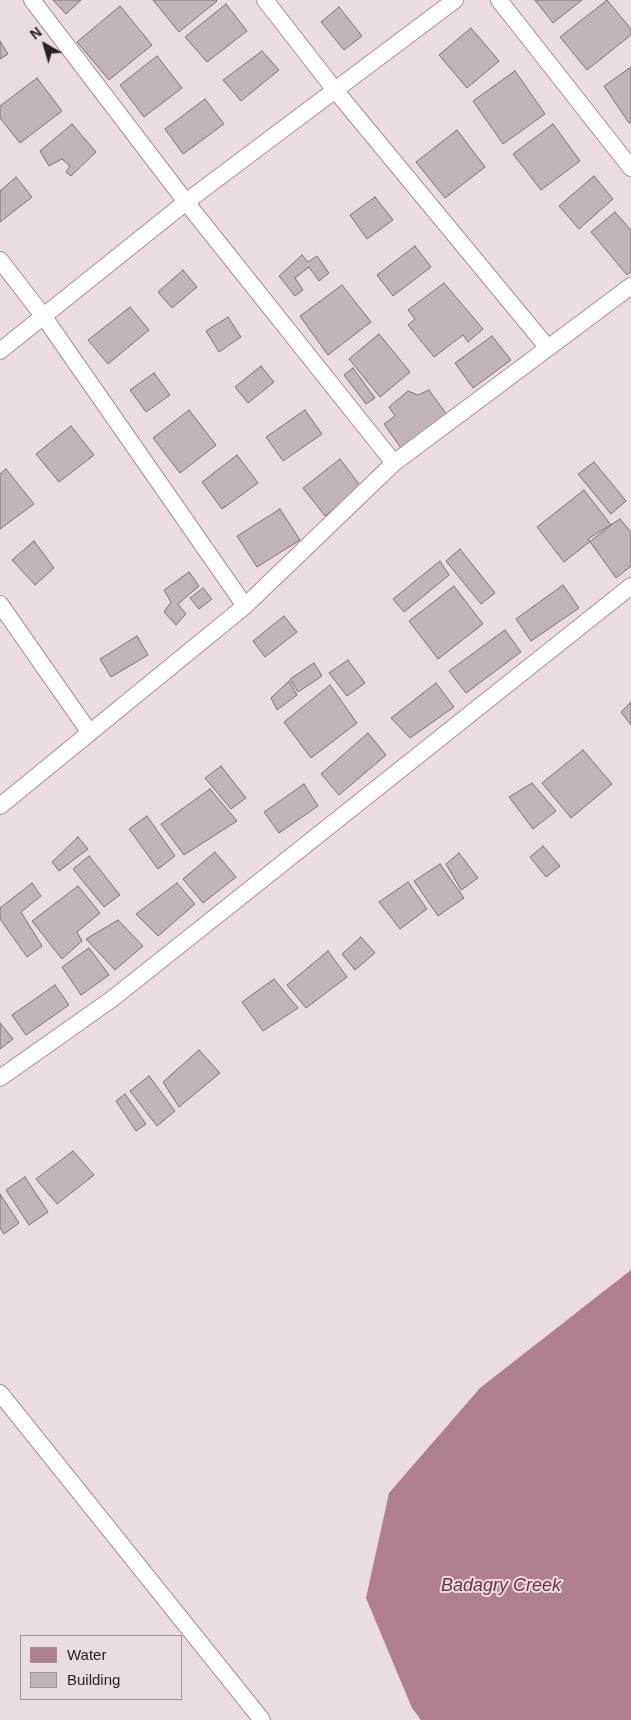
<!DOCTYPE html>
<html>
<head>
<meta charset="utf-8">
<style>
  body { margin:0 }
  #map { position:relative; width:631px; height:1720px; overflow:hidden; background:#ebdce1; font-family:Helvetica,sans-serif }
  canvas { display:block }
  .legend { position:absolute; left:20px; top:1635px; width:162px; height:65px; box-sizing:border-box; background:#ebdce1; border:1px solid #9d9295; margin:0; padding:6px 9px; list-style:none; font-size:15px; color:#272224 }
  .legend li { display:flex; align-items:center; gap:10px; height:25px }
  .legend b { width:25px; border:1px solid #9d9295 }
  .north { position:absolute; left:20px; top:20px; width:50px; height:50px; -webkit-text-stroke:4px #ebdce1; paint-order:stroke; rotate:322deg; font-size:14px; font-weight:700; line-height:20px; text-align:center; color:#272224 }
  .north::after { content:''; display:block; margin:auto; width:18px; height:22px; background:#272224; clip-path:polygon(50% 0,100% 100%,50% 72%,0 100%) }
</style>
</head>
<body>
<div id="map">
<canvas width="631" height="1720"></canvas>
<ul class="legend">
<li><b style="height:14px;background:#af7e91"></b>Water</li>
<li><b style="height:14px;background:#c1b3b8"></b>Building</li>
</ul>
<div class="north">N</div>
</div>
<script>
const ctx = document.querySelector('canvas').getContext('2d');
ctx.lineJoin = 'round';
function fillPath(path, color) { ctx.fillStyle = color; ctx.fill(path, 'evenodd'); }
const poly = rows => new Path2D(rows.map(r => 'M' + r).join(''));
function strokePath(path, color, width, dash) { ctx.strokeStyle = color; ctx.lineWidth = width; ctx.lineCap = dash ? 'butt' : 'round'; ctx.setLineDash(dash || []); ctx.stroke(path); }
function label(font, color, halo, rows, align = 'center') {
  ctx.font = font + ' Helvetica,sans-serif'; ctx.lineWidth = 4; ctx.setLineDash([]); ctx.textBaseline = 'middle'; ctx.strokeStyle = halo; ctx.fillStyle = color; for (const [text, x, y, turn = 0] of rows) {
    ctx.save(); ctx.translate(x, y); ctx.rotate((+turn || 0) * Math.PI / 180); ctx.textAlign = isNaN(turn) ? turn : align; if (halo) ctx.strokeText(text, 0, 0); ctx.fillText(text, 0, 0); ctx.restore();
  }
}
fillPath(poly([
  [631,1270,631,1720,421,1720,412,1708,366,1598,389,1493,480,1388]
]), '#af7e91');
const building = poly([
  [53,0,81,0,66,14,53,0],
  [153,0,216,0,217,1,179,32,153,0],
  [535,0,582,0,553,23,535,0],
  [607,0,631,29,631,35,587,70,560,37,607,0],
  [226,4,247,31,207,62,185,37,226,4],
  [120,6,152,45,109,80,77,42,120,6],
  [339,7,362,36,344,50,321,22,339,7],
  [471,28,499,61,467,88,439,55,471,28],
  [0,41,8,54,0,59,0,41],
  [262,51,279,70,241,101,223,80,262,51],
  [157,56,182,88,144,117,120,85,157,56],
  [631,67,631,122,629,123,604,86,631,67],
  [515,71,545,114,503,144,473,101,515,71],
  [37,78,62,111,20,143,0,118,0,106,37,78],
  [205,99,224,124,183,154,165,129,205,99],
  [72,124,96,152,71,176,66,172,70,166,62,159,49,166,40,151,72,124],
  [553,124,580,161,541,190,513,154,553,124],
  [457,130,485,167,445,198,416,162,457,130],
  [594,176,613,199,579,229,559,206,594,176],
  [16,177,32,197,0,222,0,191,16,177],
  [375,197,393,220,367,239,350,215,375,197],
  [615,212,631,230,631,272,627,275,591,232,615,212],
  [415,246,431,267,393,296,377,275,415,246],
  [302,255,308,262,317,256,329,273,319,281,309,267,295,278,303,290,295,296,279,276,302,255],
  [183,270,197,287,172,308,158,292,183,270],
  [444,283,483,329,468,342,463,335,434,357,408,325,415,319,408,310,444,283],
  [342,285,371,322,328,355,300,316,342,285],
  [130,307,149,330,108,364,88,340,130,307],
  [228,317,241,337,219,352,206,331,228,317],
  [379,334,410,372,380,397,349,359,379,334],
  [492,336,511,360,473,388,455,363,492,336],
  [261,366,274,382,248,403,235,387,261,366],
  [353,368,375,398,366,404,344,375,353,368],
  [154,373,170,395,146,412,130,390,154,373],
  [429,390,450,419,405,454,384,424,395,416,389,407,408,391,418,395,429,390],
  [189,410,216,445,180,473,153,438,189,410],
  [305,410,322,434,283,461,266,437,305,410],
  [71,426,94,455,59,482,36,454,71,426],
  [237,455,258,483,222,509,202,482,237,455],
  [340,459,362,488,325,516,303,488,340,459],
  [594,462,626,501,611,514,578,474,594,462],
  [6,469,34,504,0,529,0,474,6,469],
  [584,490,611,525,564,562,537,527,584,490],
  [280,509,300,540,257,567,237,536,280,509],
  [620,519,631,532,631,566,616,578,588,539,620,519],
  [34,541,54,568,35,585,12,560,34,541],
  [460,549,495,593,481,604,446,561,460,549],
  [440,561,449,575,404,612,393,599,440,561],
  [189,572,199,586,178,604,186,614,176,625,164,612,171,602,164,590,189,572],
  [563,585,579,608,531,641,516,619,563,585],
  [454,586,483,624,438,659,409,621,454,586],
  [203,588,212,599,199,609,190,598,203,588],
  [284,616,297,632,265,657,253,641,284,616],
  [505,630,521,652,466,693,449,671,505,630],
  [137,636,148,655,111,677,100,659,137,636],
  [348,660,365,683,347,696,329,673,348,660],
  [314,663,322,676,298,692,290,679,314,663],
  [289,681,297,695,277,710,271,698,289,681],
  [436,683,454,707,410,738,391,718,436,683],
  [330,685,357,723,311,758,284,722,330,685],
  [631,702,631,725,621,712,631,702],
  [368,733,386,755,339,795,321,774,368,733],
  [583,750,612,784,571,818,542,783,583,750],
  [221,766,246,798,231,809,205,778,221,766],
  [532,783,556,811,533,829,509,797,532,783],
  [304,784,318,806,279,833,264,812,304,784],
  [210,789,237,821,184,855,161,824,210,789],
  [147,816,175,856,158,869,129,829,147,816],
  [78,837,88,849,59,871,52,862,78,837],
  [543,846,560,866,546,877,530,857,543,846],
  [215,852,236,877,203,903,183,879,215,852],
  [459,853,478,878,461,890,446,864,459,853],
  [89,856,120,895,104,907,73,869,89,856],
  [440,864,464,898,438,916,414,881,440,864],
  [408,882,427,909,400,929,379,902,408,882],
  [32,883,41,896,21,912,42,946,27,957,0,919,0,908,32,883],
  [177,883,195,904,158,936,136,914,177,883],
  [78,886,100,913,77,932,82,941,62,959,32,921,78,886],
  [118,920,143,946,115,970,86,939,118,920],
  [361,937,375,953,355,970,342,954,361,937],
  [89,948,109,975,81,995,62,967,89,948],
  [328,951,347,977,306,1008,287,985,328,951],
  [274,979,298,1008,263,1031,242,1002,274,979],
  [55,985,69,1005,26,1035,12,1015,55,985],
  [0,1023,13,1039,0,1049,0,1023],
  [199,1050,220,1073,179,1107,163,1082,199,1050],
  [149,1076,175,1111,157,1126,130,1091,149,1076],
  [125,1094,146,1124,136,1131,116,1101,125,1094],
  [73,1151,94,1175,57,1204,36,1179,73,1151],
  [25,1177,48,1212,29,1225,6,1190,25,1177],
  [0,1194,19,1223,4,1234,0,1228,0,1194]
]);
fillPath(building, '#c1b3b8');
strokePath(building, '#7e7175', 1);
const service = poly([
  [32,0,186,202,394,463],
  [265,0,335,90,548,348],
  [499,0,631,168],
  [0,260,44,317,245,606],
  [0,351,186,202,455,0],
  [0,604,90,733],
  [0,806,245,606,394,463,631,286],
  [0,1078,112,999,631,586],
  [0,1393,262,1720]
]);
strokePath(service, '#a09398', 18);
strokePath(service, '#fff', 16);
label('italic 18px', '#6e2f4b', '#ebdce1', [
  ["Badagry Creek",501,1586]
]);
</script>
</body>
</html>
